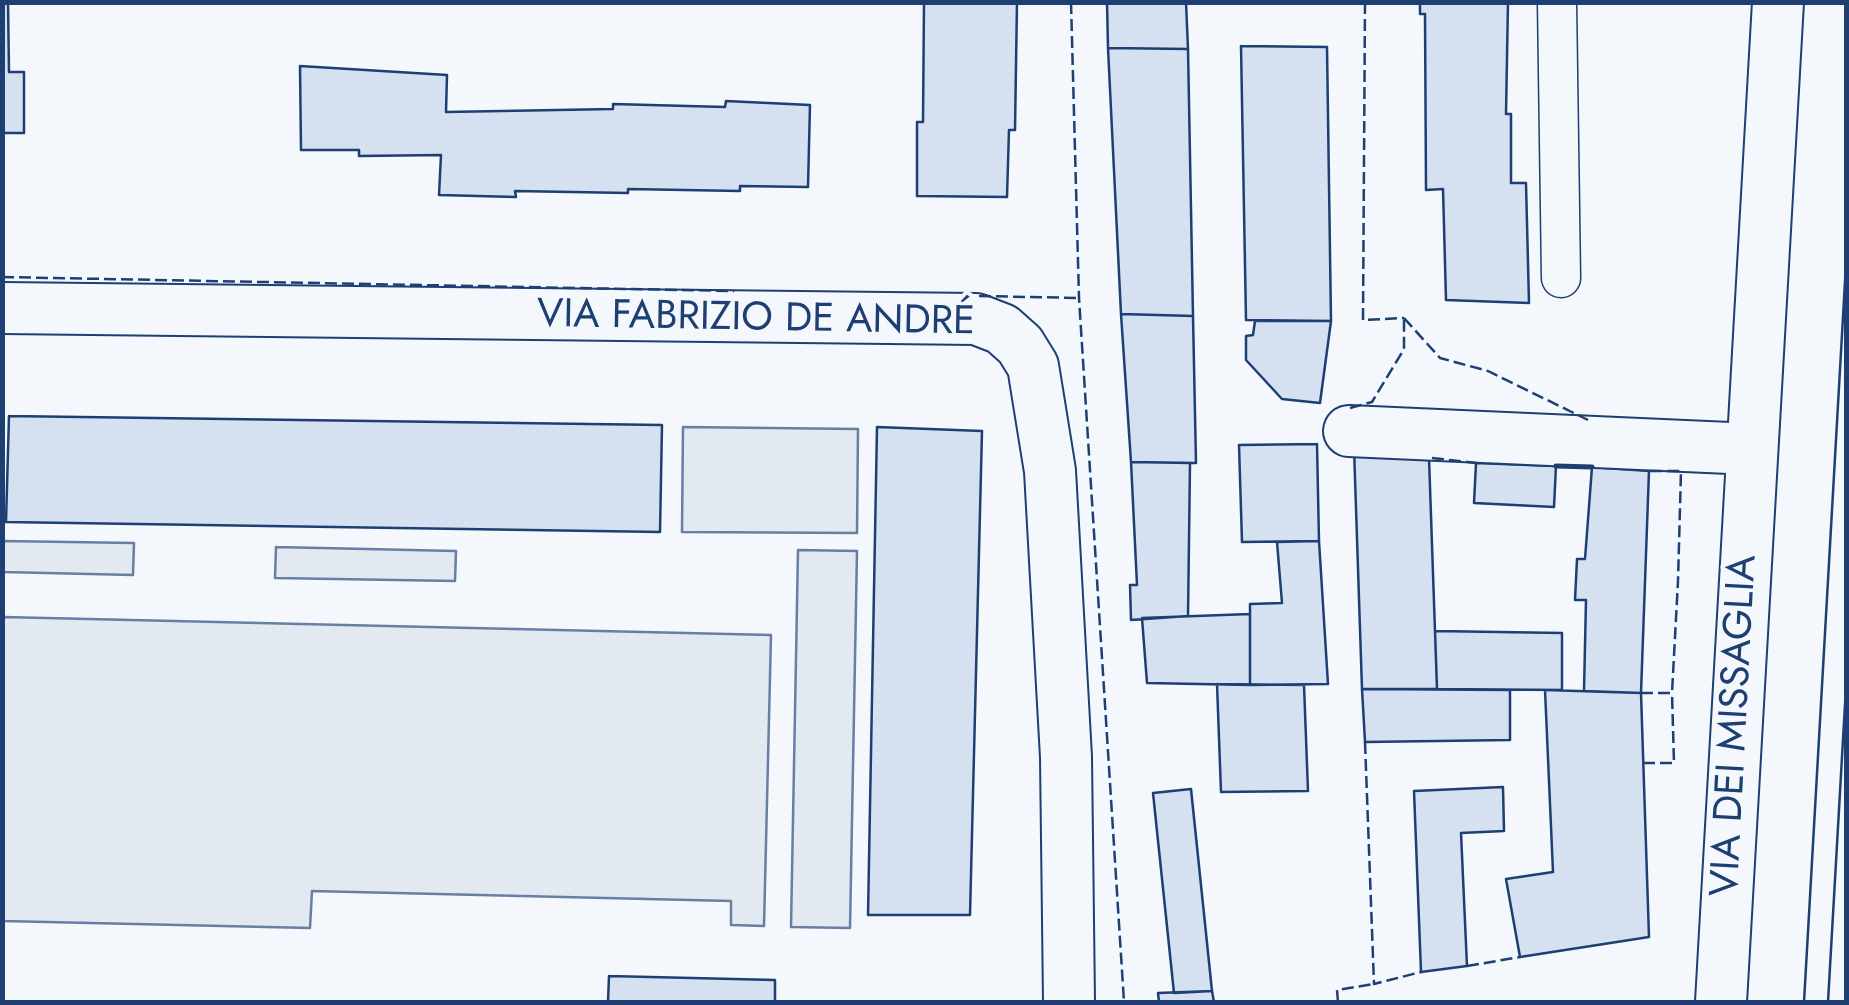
<!DOCTYPE html>
<html>
<head>
<meta charset="utf-8">
<style>
  body { margin:0 }
  #map { position:relative; width:1849px; height:1005px; overflow:hidden; background:#f4f7fb; font-family:Jost,sans-serif }
  canvas { display:block }
  .frame { position:absolute; inset:0; border:5px solid #1d3f73; pointer-events:none }
</style>
</head>
<body>
<div id="map">
<canvas width="1849" height="1005"></canvas>
<div class="frame"></div>
</div>
<script>
const ctx = document.querySelector('canvas').getContext('2d');
ctx.lineJoin = 'round';
function fillPath(path, color) { ctx.fillStyle = color; ctx.fill(path, 'evenodd'); }
const poly = rows => new Path2D(rows.map(r => 'M' + r).join(''));
function strokePath(path, color, width, dash) { ctx.strokeStyle = color; ctx.lineWidth = width; ctx.lineCap = dash ? 'butt' : 'round'; ctx.setLineDash(dash || []); ctx.stroke(path); }
function label(font, color, halo, rows, align = 'center') {
  ctx.font = font + ' Jost,sans-serif'; ctx.lineWidth = 8; ctx.setLineDash([]); ctx.textBaseline = 'middle'; ctx.strokeStyle = halo; ctx.fillStyle = color; for (const [text, x, y, turn = 0] of rows) {
    ctx.save(); ctx.translate(x, y); ctx.rotate((+turn || 0) * Math.PI / 180); ctx.textAlign = isNaN(turn) ? turn : align; if (halo) ctx.strokeText(text, 0, 0); ctx.fillText(text, 0, 0); ctx.restore();
  }
}
const green = poly([
  [683,427,858,429,857,533,682,532,683,427],
  [3,541,134,543,133,575,3,572,3,541],
  [276,547,456,551,455,581,275,578,276,547],
  [798,550,857,551,850,928,791,927,798,550],
  [3,617,771,635,764,926,731,925,731,901,312,891,310,928,3,921,3,617]
]);
fillPath(green, '#e3e9f0');
strokePath(green, '#687fa3', 2.5);
const building = poly([
  [2,2,8,2,9,72,24,72,24,133,2,133,2,2],
  [924,2,1017,2,1015,130,1009,130,1007,197,917,196,917,122,923,122,924,2],
  [1107,2,1186,2,1188,49,1108,48,1107,2],
  [1420,2,1508,2,1506,114,1511,114,1511,183,1526,183,1529,303,1446,300,1443,189,1426,190,1425,14,1420,14,1420,2],
  [1241,46,1327,47,1331,321,1246,320,1241,46],
  [1108,48,1188,49,1193,316,1121,314,1108,48],
  [300,66,447,75,446,112,613,109,613,104,725,107,726,101,810,105,808,187,740,186,740,191,628,189,628,193,515,191,516,197,439,195,441,155,359,156,359,150,301,150,300,66],
  [1121,314,1193,316,1196,463,1131,462,1121,314],
  [1255,321,1331,321,1320,403,1282,399,1246,360,1246,336,1253,335,1255,321],
  [9,416,662,425,660,532,6,522,9,416],
  [877,427,982,431,970,915,868,915,877,427],
  [1317,444,1319,541,1242,542,1239,445,1317,444],
  [1354,448,1429,458,1437,689,1362,689,1354,448],
  [1131,462,1190,463,1188,616,1131,620,1130,585,1137,585,1131,462],
  [1476,463,1556,466,1554,507,1474,503,1476,463],
  [1592,467,1649,471,1641,693,1584,691,1586,600,1575,600,1577,559,1585,559,1592,467],
  [1319,541,1328,684,1250,685,1250,604,1282,603,1277,542,1319,541],
  [1250,614,1250,685,1147,683,1142,618,1250,614],
  [1435,631,1562,633,1562,690,1437,689,1435,631],
  [1217,684,1304,685,1308,791,1221,792,1217,684],
  [1362,689,1510,690,1510,740,1365,742,1362,689],
  [1545,690,1641,693,1649,937,1520,957,1506,879,1553,872,1545,690],
  [1503,787,1504,831,1461,833,1467,966,1421,972,1414,791,1503,787],
  [1191,789,1212,991,1174,993,1153,793,1191,789],
  [609,976,775,980,775,1002,608,1002,609,976],
  [1212,991,1214,1002,1159,1002,1158,993,1212,991]
]);
fillPath(building, '#d5e0f0');
strokePath(building, '#1d3f73', 2.5);
const pedestrian = poly([
  [1557,2,1561,278]
]);
const minor = poly([
  [2,308,976,319,1002,329,1020,345,1033,366,1050,471,1066,757,1069,1002],
  [1349,431,1752,449],
  [1721,1002,1778,2]
]);
strokePath(pedestrian, '#1d3f73', 41);
strokePath(minor, '#1d3f73', 54);
strokePath(pedestrian, '#f4f7fb', 38);
strokePath(minor, '#f4f7fb', 50);
strokePath(poly([
  [1804,1002,1846,264],
  [1828,1002,1846,687]
]), '#1d3f73', 2.5);
strokePath(poly([
  [1071,2,1079,298,1124,1002],
  [1365,2,1363,320,1404,318],
  [2,277,734,291],
  [979,296,1079,298],
  [1404,318,1440,358,1488,371,1588,420],
  [1350,408,1372,402,1404,349,1404,318],
  [1432,458,1476,463],
  [1641,693,1672,693,1678,581,1681,471,1649,471],
  [1365,742,1374,984,1421,972],
  [1643,763,1674,763,1672,693],
  [1467,966,1520,957],
  [1338,1002,1337,990,1374,984]
]), '#1d3f73', 2.5, [12, 5]);
strokePath(poly([
  [1556,466,1592,467]
]), '#1d3f73', 5);
label('40px', '#1d3f73', '#f4f7fb', [
  ["VIA FABRIZIO DE ANDRÉ",756,320,1],
  ["VIA DEI MISSAGLIA",1736,726,-87]
]);
</script>
</body>
</html>
